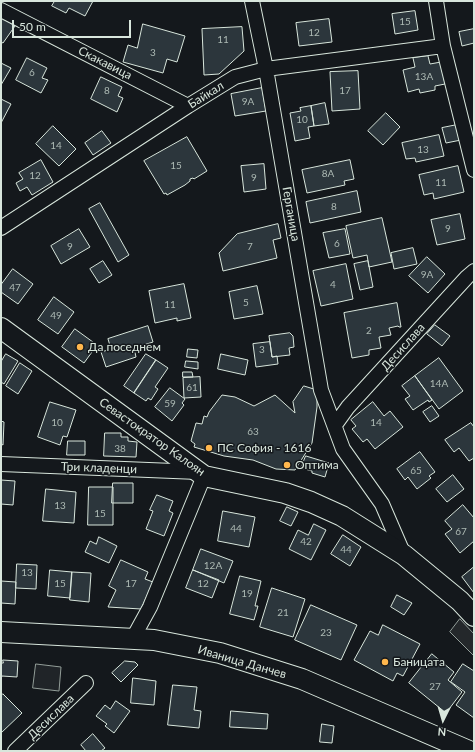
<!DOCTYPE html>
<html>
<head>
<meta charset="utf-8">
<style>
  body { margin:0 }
  #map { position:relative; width:475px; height:752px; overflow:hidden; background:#14181c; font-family:Lato,sans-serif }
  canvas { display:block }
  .frame { position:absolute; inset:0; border:2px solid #d8e6dc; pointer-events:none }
  .north { position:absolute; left:423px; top:700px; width:40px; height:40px; -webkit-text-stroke:3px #14181c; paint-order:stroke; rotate:185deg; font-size:11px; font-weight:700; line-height:16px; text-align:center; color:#d8e6dc }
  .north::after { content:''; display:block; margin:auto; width:14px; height:18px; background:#d8e6dc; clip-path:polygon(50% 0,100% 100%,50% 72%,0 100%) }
  .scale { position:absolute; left:12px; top:20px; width:119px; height:18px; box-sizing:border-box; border:2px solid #d8e6dc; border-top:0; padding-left:5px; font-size:12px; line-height:14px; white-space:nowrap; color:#d8e6dc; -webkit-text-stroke:3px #14181c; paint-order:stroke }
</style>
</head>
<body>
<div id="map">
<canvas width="475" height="752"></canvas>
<div class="frame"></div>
<div class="north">N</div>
<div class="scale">50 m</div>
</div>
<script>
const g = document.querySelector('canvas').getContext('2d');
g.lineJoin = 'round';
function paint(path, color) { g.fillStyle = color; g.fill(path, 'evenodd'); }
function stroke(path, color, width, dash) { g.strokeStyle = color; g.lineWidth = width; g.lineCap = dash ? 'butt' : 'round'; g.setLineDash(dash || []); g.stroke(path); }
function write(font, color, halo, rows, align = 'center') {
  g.font = font + ' Lato,sans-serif'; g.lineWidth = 3; g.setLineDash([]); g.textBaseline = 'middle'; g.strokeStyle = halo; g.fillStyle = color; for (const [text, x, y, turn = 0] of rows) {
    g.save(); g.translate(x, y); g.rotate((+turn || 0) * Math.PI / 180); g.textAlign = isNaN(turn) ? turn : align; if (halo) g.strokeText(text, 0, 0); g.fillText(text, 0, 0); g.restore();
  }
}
const green = new Path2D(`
  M 36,664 L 61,667 L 59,691 L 33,688 Z`);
paint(green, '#202428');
stroke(green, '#939e99', 1);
const parking = new Path2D(`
  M 460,619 L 474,634 L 474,656 L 450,632 Z`);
paint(parking, '#24282b');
stroke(parking, '#939e99', 1);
const building = new Path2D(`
  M 55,1 L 93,1 L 85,16 L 69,8 L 66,13 L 52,6 Z
  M 415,11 L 418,30 L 395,34 L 392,14 Z
  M 1,17 L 15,26 L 3,43 L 1,42 Z
  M 329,19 L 332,42 L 299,46 L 296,23 Z
  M 143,24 L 185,36 L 177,62 L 167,59 L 163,73 L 123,62 L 128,45 L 137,48 Z
  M 242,27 L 244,51 L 219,74 L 204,75 L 202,29 Z
  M 474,29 L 474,43 L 462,46 L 459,32 Z
  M 428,56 L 430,64 L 441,62 L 445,84 L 435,86 L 435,90 L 420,93 L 419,89 L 408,92 L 403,70 L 415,67 L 413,58 Z
  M 27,58 L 47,68 L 42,78 L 48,80 L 41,93 L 16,80 Z
  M 1,63 L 11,68 L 1,85 Z
  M 358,71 L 360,109 L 332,111 L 330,72 Z
  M 101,77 L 122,87 L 118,96 L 123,98 L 117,112 L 91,99 Z
  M 262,88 L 266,111 L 235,116 L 231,94 Z
  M 1,99 L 11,104 L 1,123 Z
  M 325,103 L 329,124 L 314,126 L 311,106 Z
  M 311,106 L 314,126 L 308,127 L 310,138 L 295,141 L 290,113 L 301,111 L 300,108 Z
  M 386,113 L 400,127 L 383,145 L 368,131 Z
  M 457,125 L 461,140 L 446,143 L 442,128 Z
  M 53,126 L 76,149 L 59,166 L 36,144 Z
  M 102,131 L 111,143 L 93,155 L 85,143 Z
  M 439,135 L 444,156 L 416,162 L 415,158 L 406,159 L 402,143 Z
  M 187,137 L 207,171 L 194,179 L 193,178 L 190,179 L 190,181 L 185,185 L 167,195 L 166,193 L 164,194 L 144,161 Z
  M 41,160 L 53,182 L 32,195 L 27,187 L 20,191 L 16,183 L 23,179 L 19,173 Z
  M 350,160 L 354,179 L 344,181 L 345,185 L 307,193 L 302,170 Z
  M 264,164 L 266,189 L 244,192 L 241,166 Z
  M 458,166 L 464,192 L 434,199 L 433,193 L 424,195 L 419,175 Z
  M 357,191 L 361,212 L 310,223 L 306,202 Z
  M 100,203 L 129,255 L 118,262 L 89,209 Z
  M 460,214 L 465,239 L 437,245 L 431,220 Z
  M 382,218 L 392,262 L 369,267 L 367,255 L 353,258 L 346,226 Z
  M 278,224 L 281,238 L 273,240 L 277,258 L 223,271 L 219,253 L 237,234 Z
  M 79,229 L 90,247 L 61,264 L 51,246 Z
  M 345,229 L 350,254 L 329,258 L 323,233 Z
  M 413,248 L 417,264 L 394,269 L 391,253 Z
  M 427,257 L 445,274 L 428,293 L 409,276 Z
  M 103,261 L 112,275 L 99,283 L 90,269 Z
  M 368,261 L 373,287 L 360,290 L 354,264 Z
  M 346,264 L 353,299 L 321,306 L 313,271 Z
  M 13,269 L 33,284 L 18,304 L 1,292 L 1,285 Z
  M 184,284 L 191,318 L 177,321 L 177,318 L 155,323 L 149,291 Z
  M 257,286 L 263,314 L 234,319 L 229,292 Z
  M 54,297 L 74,312 L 58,334 L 38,320 Z
  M 397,303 L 401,327 L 399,327 L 398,326 L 389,328 L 391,335 L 379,337 L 381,348 L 369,350 L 369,355 L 352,358 L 344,313 Z
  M 435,325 L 450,336 L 442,346 L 427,334 Z
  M 148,326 L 153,342 L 134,348 L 136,357 L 106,367 L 101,352 L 111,349 L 108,339 Z
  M 75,329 L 97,345 L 84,363 L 62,347 Z
  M 290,333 L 293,336 L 294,347 L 289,348 L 290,355 L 272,357 L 269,336 Z
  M 270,342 L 272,357 L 277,356 L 278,364 L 256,367 L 253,344 Z
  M 188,349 L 198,350 L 197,358 L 187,357 Z
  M 6,354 L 18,361 L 4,384 L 1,382 L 1,362 Z
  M 146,354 L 156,360 L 134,393 L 124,386 Z
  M 221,354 L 248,360 L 245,375 L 218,369 Z
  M 439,358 L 463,391 L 439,409 L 415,376 Z
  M 156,360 L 168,368 L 155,387 L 158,389 L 151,400 L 148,398 L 146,401 L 134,393 Z
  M 186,361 L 198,362 L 198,369 L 185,367 Z
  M 20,363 L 32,371 L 18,394 L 6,386 Z
  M 183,372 L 192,372 L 193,377 L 183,377 Z
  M 415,376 L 432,400 L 429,402 L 428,400 L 413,410 L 405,399 L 410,396 L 402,386 Z
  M 200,377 L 201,397 L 184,398 L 183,378 Z
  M 304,386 L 317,390 L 317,407 L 312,443 L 295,470 L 276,469 L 253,460 L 224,456 L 194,447 L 195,444 L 191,441 L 196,423 L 202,424 L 204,416 L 207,417 L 209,412 L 222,395 L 235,397 L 254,406 L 275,395 L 295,413 L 293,402 Z
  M 170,388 L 185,399 L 182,403 L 184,405 L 172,421 L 155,407 Z
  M 50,402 L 76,410 L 67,437 L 63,436 L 60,445 L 38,437 Z
  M 373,402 L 384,416 L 390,411 L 403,427 L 375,449 L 367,439 L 363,442 L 352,429 L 356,426 L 351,420 Z
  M 432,406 L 439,416 L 430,422 L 423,412 Z
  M 1,421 L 4,422 L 3,445 L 1,444 Z
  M 471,423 L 474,427 L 474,458 L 469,461 L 459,448 L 454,452 L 445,440 Z
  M 105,433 L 121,433 L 121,437 L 128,437 L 128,441 L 137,442 L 136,457 L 104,456 Z
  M 68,441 L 85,441 L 85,455 L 67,455 Z
  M 420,452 L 435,472 L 429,476 L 431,478 L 417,489 L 408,477 L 405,480 L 397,469 Z
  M 306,456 L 329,463 L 325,477 L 312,473 L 312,471 L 301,468 Z
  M 453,475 L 464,489 L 447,502 L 436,489 Z
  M 1,480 L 15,481 L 13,505 L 1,504 Z
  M 113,483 L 133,483 L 133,503 L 112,503 Z
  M 89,487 L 113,487 L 113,525 L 88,525 Z
  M 46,489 L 76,492 L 74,523 L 43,521 Z
  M 157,495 L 173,501 L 169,511 L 173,513 L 164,536 L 146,529 L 153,511 L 150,510 Z
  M 463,505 L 474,518 L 474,541 L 460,553 L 445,534 L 452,529 L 445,521 Z
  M 287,507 L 298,512 L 291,526 L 280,521 Z
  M 223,511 L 255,517 L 249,547 L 218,541 Z
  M 314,524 L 326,530 L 311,560 L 289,549 L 298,530 L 308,535 Z
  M 343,535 L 361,547 L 350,566 L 331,554 Z
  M 99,537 L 117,546 L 109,563 L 85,552 L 90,541 L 96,544 Z
  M 201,549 L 233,561 L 224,583 L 193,570 Z
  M 121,560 L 148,572 L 145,579 L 153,582 L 141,609 L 108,607 L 116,590 L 109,586 Z
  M 17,564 L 37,565 L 36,589 L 16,588 Z
  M 474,567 L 474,593 L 462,577 Z
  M 50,570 L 72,572 L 70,598 L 48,596 Z
  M 193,570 L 219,580 L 212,598 L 186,588 Z
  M 72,572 L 91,573 L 89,602 L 70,600 Z
  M 240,576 L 261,581 L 255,606 L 258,606 L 254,620 L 230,614 Z
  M 1,581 L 16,582 L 15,604 L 1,603 Z
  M 272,588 L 305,599 L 293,637 L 260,627 Z
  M 397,595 L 412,603 L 404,615 L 391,607 Z
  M 311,605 L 357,625 L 341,660 L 295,640 Z
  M 383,625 L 420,644 L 403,676 L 397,673 L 393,681 L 354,660 L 370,631 L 378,635 Z
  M 432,654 L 454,672 L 448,680 L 462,692 L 446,713 L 409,683 Z
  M 3,660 L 18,661 L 17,677 L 2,676 L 1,678 L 1,663 L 3,663 Z
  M 125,661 L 135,662 L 138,665 L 121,682 L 112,673 Z
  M 463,664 L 474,671 L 474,718 L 456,705 L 465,692 L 451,682 Z
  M 133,678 L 156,681 L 154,705 L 131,703 Z
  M 173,685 L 197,687 L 194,710 L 201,711 L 199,728 L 168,725 Z
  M 3,694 L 22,713 L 1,733 L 1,696 Z
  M 116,701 L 130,711 L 114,733 L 105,726 L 107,724 L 96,716 L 105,705 L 110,709 Z
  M 231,711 L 268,714 L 267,729 L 230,727 Z
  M 322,724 L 334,726 L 332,743 L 320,742 Z
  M 93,734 L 105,748 L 101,751 L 86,751 L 81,745 Z`);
paint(building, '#2c363c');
stroke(building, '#d8e6dc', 1);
const street = new Path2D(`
  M 252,1 L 266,69 L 321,390 L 343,449 L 382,504 L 404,555
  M 436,1 L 443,46 L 474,170
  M 1,10 L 188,106
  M 1,228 L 188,106 L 235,77 L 266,69 L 443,46
  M 335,425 L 348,407 L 467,277 L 474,271
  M 1,464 L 198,472
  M 133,638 L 150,607 L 204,476
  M 15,751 L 86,683`);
const secondary = new Path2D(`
  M 1,328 L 204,476 L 285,493 L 311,502 L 342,516 L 404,555 L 460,601 L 474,616
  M 1,632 L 154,640 L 220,653 L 302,679 L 469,751`);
stroke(street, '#d8e6dc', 16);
stroke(secondary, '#d8e6dc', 22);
stroke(street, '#14181c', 14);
stroke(secondary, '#14181c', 20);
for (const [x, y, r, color] of [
  [80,347,4,"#ffb74d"],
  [209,448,4,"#ffb74d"],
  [287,465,4,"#ffb74d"],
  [385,662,4,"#ffb74d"]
]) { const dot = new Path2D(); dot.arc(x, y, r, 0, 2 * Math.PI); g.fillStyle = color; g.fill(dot); stroke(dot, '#14181c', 1.5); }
write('10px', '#adbab4', null, [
  ["15",405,22],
  ["12",314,33],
  ["11",223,40],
  ["3",153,53],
  ["6",32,73],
  ["13А",424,77],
  ["8",107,91],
  ["17",345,91],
  ["9А",248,102],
  ["10",302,120],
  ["14",56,146],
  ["13",423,150],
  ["15",176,166],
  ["8A",328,174],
  ["12",35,176],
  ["9",254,178],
  ["11",441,183],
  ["8",334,207],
  ["9",448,229],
  ["6",337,244],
  ["9",70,247],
  ["7",250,247],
  ["9А",427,275],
  ["4",333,285],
  ["47",15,288],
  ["5",246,303],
  ["11",170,305],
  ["49",56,316],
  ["2",369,331],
  ["3",262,350],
  ["14А",439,384],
  ["61",192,388],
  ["59",170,404],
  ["10",57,423],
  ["14",376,423],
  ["63",253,432],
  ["38",120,449],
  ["65",416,471],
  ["13",60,506],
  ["15",100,514],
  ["44",236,529],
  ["67",461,532],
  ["42",306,542],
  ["44",346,550],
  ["12А",213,566],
  ["13",27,573],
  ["15",60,584],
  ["17",131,584],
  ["12",203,584],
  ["19",247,594],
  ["21",283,613],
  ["23",326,633],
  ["27",435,687]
]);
write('12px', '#d8e6dc', '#14181c', [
  ["Скакавица",105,63,27],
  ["Байкал",206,95,-32],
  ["Герганица",291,214,80],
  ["Десислава",403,347,-48],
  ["Севастократор Калоян",152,437,35],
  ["Три кладенци",99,468,2],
  ["Иваница Данчев",242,662,16],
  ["Десислава",51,717,-44]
]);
write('12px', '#d8e6dc', '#14181c', [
  ["Да поседнем",88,347],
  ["ПС София - 1616",217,448],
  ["Оптима",295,465],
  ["Баницата",393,662]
], 'left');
</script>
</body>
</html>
